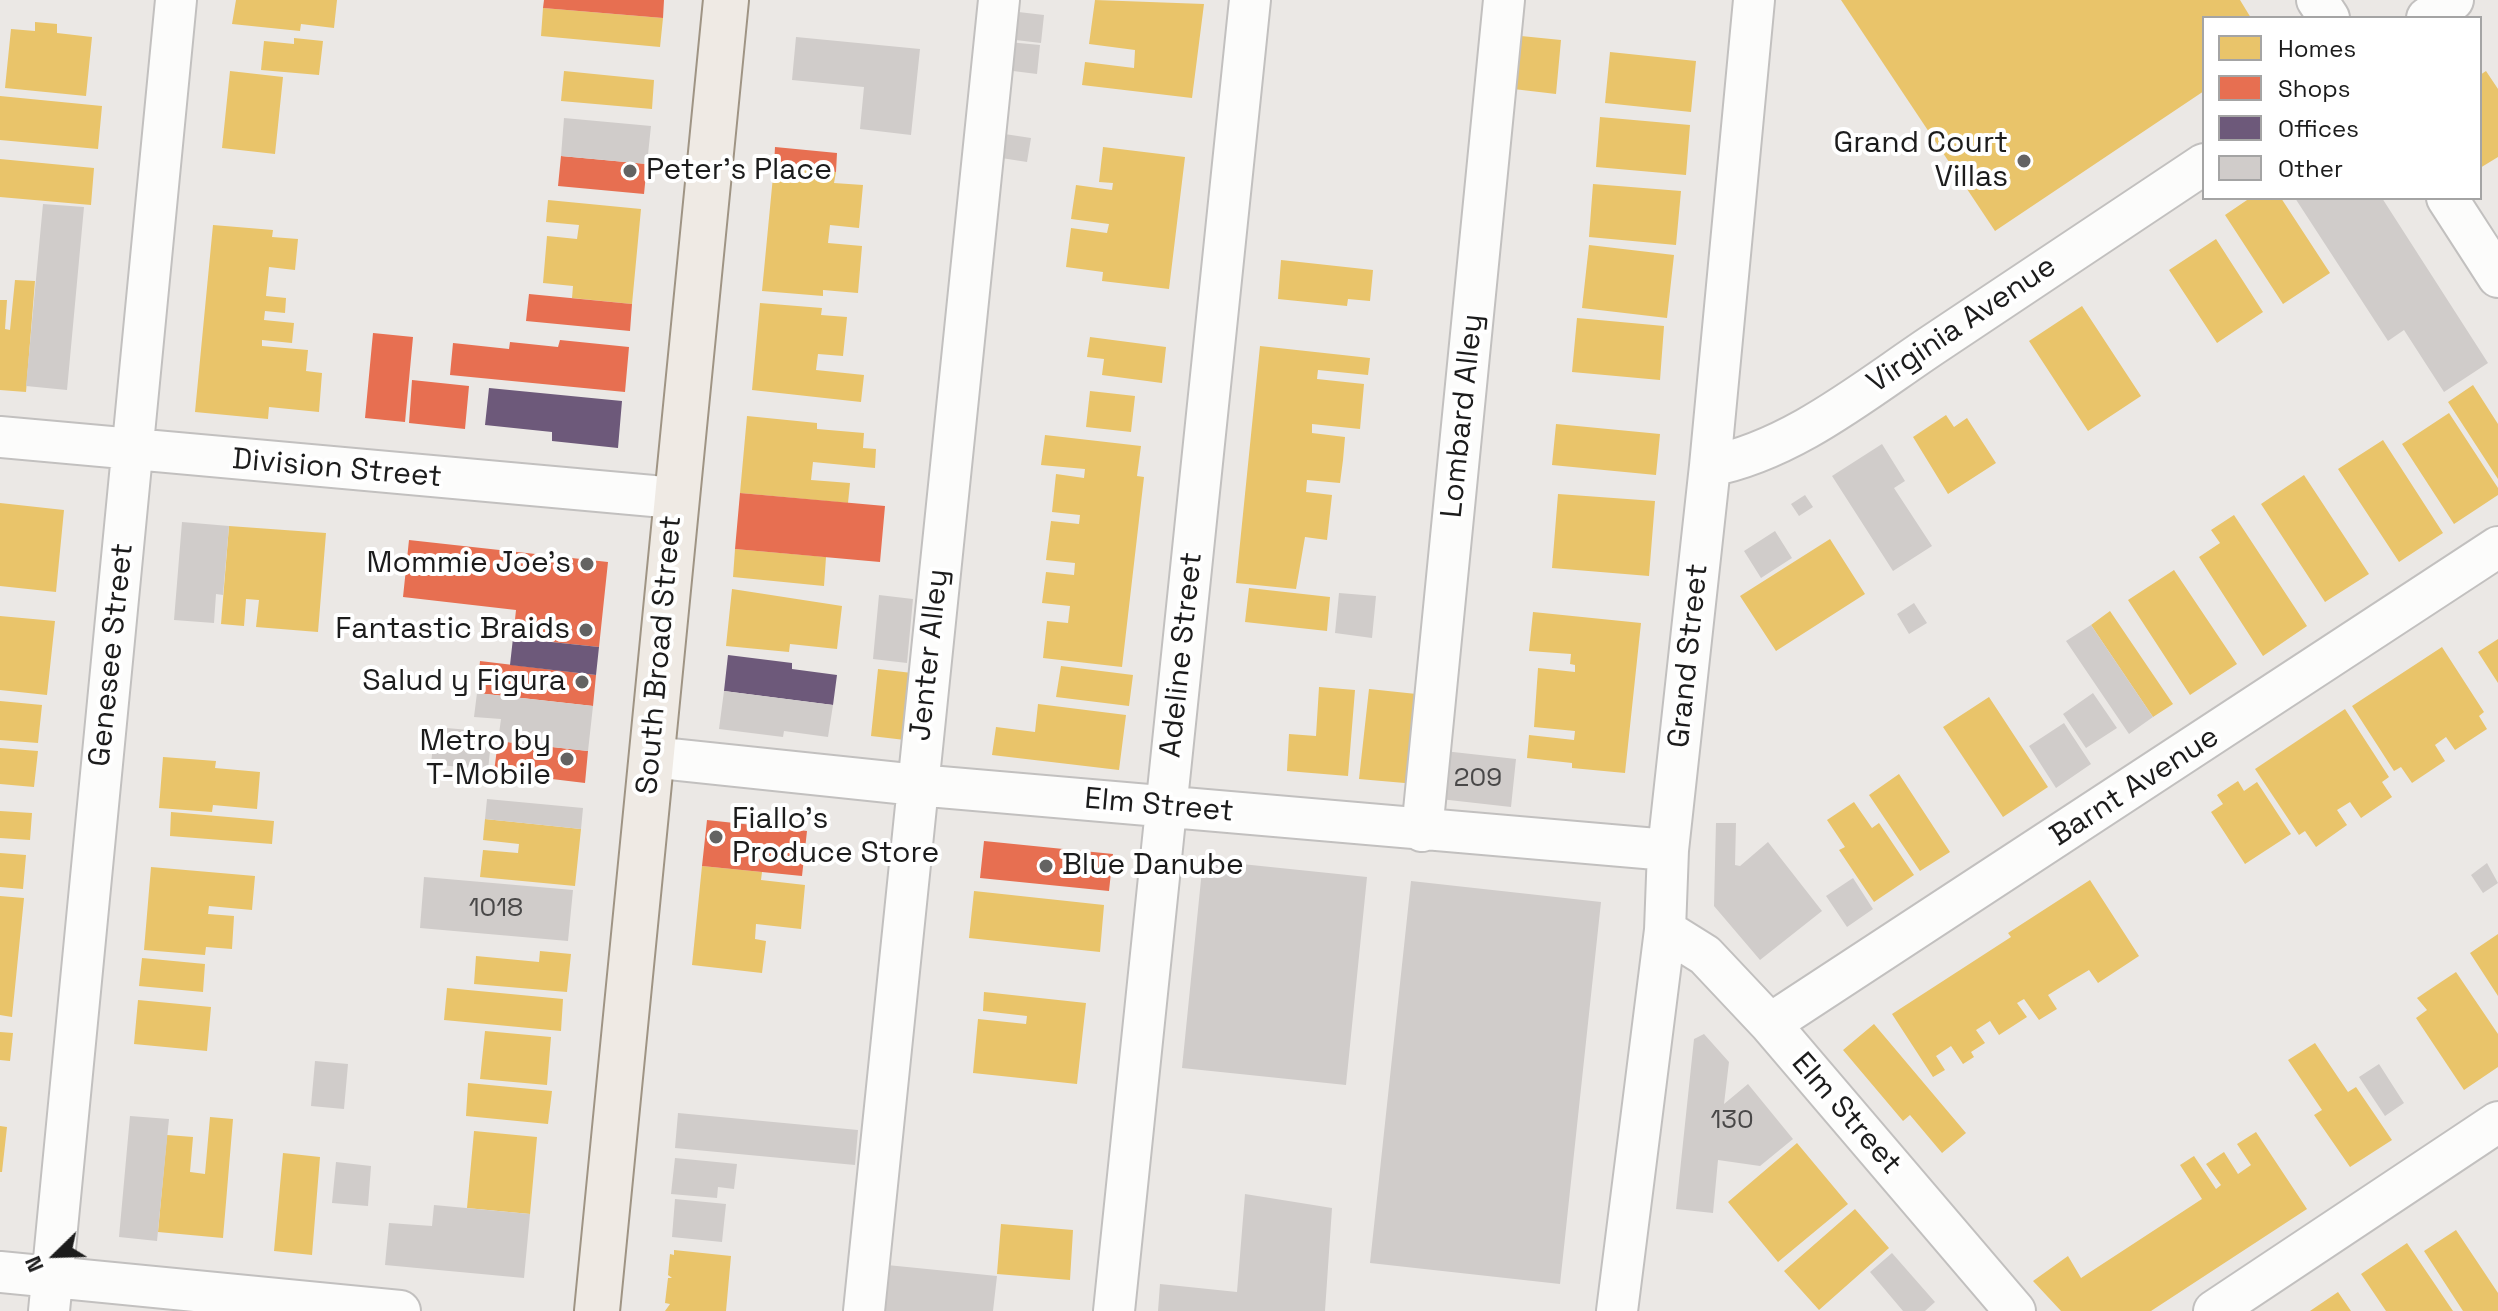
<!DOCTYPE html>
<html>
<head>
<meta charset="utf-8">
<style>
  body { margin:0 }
  #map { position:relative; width:2498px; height:1311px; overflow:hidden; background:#ebe8e5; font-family:"Space Grotesk",sans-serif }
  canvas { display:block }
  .legend { position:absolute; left:2202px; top:16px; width:280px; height:184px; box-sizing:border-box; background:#fff; border:2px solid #a4a4a4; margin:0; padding:10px 14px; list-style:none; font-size:24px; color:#1c1c1c }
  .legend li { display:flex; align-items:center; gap:16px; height:40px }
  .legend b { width:40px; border:2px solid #a4a4a4 }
  .north { position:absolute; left:16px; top:1215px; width:80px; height:80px; -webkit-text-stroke:6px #fff; paint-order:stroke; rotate:247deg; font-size:22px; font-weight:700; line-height:32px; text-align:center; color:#1c1c1c }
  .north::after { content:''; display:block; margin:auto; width:28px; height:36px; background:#1c1c1c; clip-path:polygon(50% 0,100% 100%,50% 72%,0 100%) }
</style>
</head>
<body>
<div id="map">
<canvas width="2498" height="1311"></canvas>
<ul class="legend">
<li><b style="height:22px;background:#e9c46a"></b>Homes</li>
<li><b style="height:22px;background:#e76f51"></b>Shops</li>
<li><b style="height:22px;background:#6d597a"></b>Offices</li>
<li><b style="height:22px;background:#d0ccca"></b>Other</li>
</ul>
<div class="north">N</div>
</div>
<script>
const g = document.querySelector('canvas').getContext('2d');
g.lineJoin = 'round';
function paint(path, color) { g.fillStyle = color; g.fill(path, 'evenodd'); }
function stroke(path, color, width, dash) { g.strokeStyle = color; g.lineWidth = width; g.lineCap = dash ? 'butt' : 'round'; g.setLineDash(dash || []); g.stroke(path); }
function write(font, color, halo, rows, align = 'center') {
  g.font = font + ' "Space Grotesk",sans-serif'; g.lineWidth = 8; g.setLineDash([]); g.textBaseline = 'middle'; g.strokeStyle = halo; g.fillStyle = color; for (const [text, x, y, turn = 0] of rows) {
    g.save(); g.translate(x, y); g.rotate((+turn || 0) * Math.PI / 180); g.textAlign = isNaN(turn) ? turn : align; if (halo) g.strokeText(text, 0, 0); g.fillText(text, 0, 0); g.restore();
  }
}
paint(new Path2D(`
  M 236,0 L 337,0 L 334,28 L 301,24 L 300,31 L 232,24 Z
  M 1095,0 L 1204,4 L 1192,98 L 1082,85 L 1085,62 L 1134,68 L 1135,50 L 1089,44 Z
  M 1841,0 L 2240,0 L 2251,18 L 2204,18 L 2204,91 L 1995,231 Z
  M 543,8 L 663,18 L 660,47 L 541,36 Z
  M 35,22 L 57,24 L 57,33 L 92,37 L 86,96 L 5,88 L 11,29 L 35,31 Z
  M 1511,35 L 1561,40 L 1556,94 L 1505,88 Z
  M 294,38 L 323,41 L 319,75 L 261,70 L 264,41 L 294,44 Z
  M 1610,52 L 1696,61 L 1691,112 L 1605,103 Z
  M 230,71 L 283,77 L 275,154 L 222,148 Z
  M 564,71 L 654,80 L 652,109 L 561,101 Z
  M 2486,71 L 2498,89 L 2498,157 L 2480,168 L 2480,75 Z
  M 0,96 L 102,106 L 98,149 L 0,140 Z
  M 1600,117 L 1690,125 L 1686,175 L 1596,167 Z
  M 1103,147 L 1185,157 L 1169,289 L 1102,281 L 1103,272 L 1066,267 L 1071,228 L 1107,233 L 1109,224 L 1071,219 L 1076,185 L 1112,190 L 1113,183 L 1099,182 Z
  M 0,159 L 94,168 L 91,205 L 0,197 Z
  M 774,166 L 836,172 L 834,183 L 863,185 L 859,228 L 830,225 L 828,243 L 862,246 L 858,293 L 823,290 L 823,296 L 762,291 Z
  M 1593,184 L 1681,191 L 1676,245 L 1589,237 Z
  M 2250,198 L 2281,198 L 2330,273 L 2283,304 L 2225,215 Z
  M 548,200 L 641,209 L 632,304 L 572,298 L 573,286 L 543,283 L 547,236 L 577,239 L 579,225 L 546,222 Z
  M 213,225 L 273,230 L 272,237 L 298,239 L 295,270 L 269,267 L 266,296 L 286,298 L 285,313 L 265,311 L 264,320 L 294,323 L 292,343 L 262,340 L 262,346 L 308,350 L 306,371 L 322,373 L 319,412 L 269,407 L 268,419 L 195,412 Z
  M 2216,239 L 2263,312 L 2217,343 L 2169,270 Z
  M 1589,245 L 1674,255 L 1667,318 L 1582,308 Z
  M 1281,260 L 1373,270 L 1370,301 L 1348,299 L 1347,306 L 1278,299 Z
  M 15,280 L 35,281 L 26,392 L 0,390 L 0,300 L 7,300 L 5,329 L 10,330 Z
  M 760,303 L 822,308 L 821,315 L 847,317 L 843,356 L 818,354 L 816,370 L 864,375 L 861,402 L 752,390 Z
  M 2082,306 L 2141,396 L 2088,431 L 2029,341 Z
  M 1577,318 L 1664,326 L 1660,380 L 1572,372 Z
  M 1090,337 L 1166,347 L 1162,383 L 1102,375 L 1104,359 L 1087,357 Z
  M 1260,346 L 1370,358 L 1368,375 L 1318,370 L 1317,379 L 1364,384 L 1360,429 L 1312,424 L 1312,433 L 1345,437 L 1343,460 L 1340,483 L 1307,480 L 1306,492 L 1332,495 L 1327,540 L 1305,537 L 1296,589 L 1236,583 Z
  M 2473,385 L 2498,424 L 2498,479 L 2448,402 Z
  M 1090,391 L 1135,396 L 1131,432 L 1086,427 Z
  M 2449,413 L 2498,488 L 2498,495 L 2454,524 L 2402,444 Z
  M 1946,415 L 1954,427 L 1967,418 L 1996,463 L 1948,494 L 1913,437 Z
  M 747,416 L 817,423 L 817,429 L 864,433 L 863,448 L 876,449 L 875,468 L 813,462 L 811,480 L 850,483 L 848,503 L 740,493 Z
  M 1556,424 L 1660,434 L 1656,475 L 1552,465 Z
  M 1045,435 L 1141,446 L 1137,476 L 1144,477 L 1122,667 L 1043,658 L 1047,621 L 1068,623 L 1070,606 L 1042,603 L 1046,572 L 1074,575 L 1075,563 L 1046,560 L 1051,521 L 1079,524 L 1080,515 L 1052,512 L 1056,474 L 1084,478 L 1085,469 L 1041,465 Z
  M 2383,440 L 2443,533 L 2399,562 L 2338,469 Z
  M 2304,475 L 2369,574 L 2325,602 L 2261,504 Z
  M 1558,494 L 1655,501 L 1649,576 L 1552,568 Z
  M 0,503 L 64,510 L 56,592 L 0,586 Z
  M 2234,515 L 2307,626 L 2263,656 L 2199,557 L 2220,543 L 2211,530 Z
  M 229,526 L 326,533 L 318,632 L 256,627 L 259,600 L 246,599 L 244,626 L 221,624 Z
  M 1830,539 L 1865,594 L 1776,651 L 1740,596 Z
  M 735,549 L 826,557 L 824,586 L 733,577 Z
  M 2174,570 L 2237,664 L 2190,695 L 2128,600 Z
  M 1249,588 L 1330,597 L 1327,631 L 1245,622 Z
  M 732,589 L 842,606 L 837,649 L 790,644 L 789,652 L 726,646 Z
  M 2110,611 L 2173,704 L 2153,717 L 2091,625 Z
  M 1533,612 L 1641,623 L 1625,773 L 1572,768 L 1572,763 L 1527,758 L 1529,735 L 1574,740 L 1575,731 L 1534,727 L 1538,668 L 1575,672 L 1575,665 L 1570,664 L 1571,654 L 1529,651 Z
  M 0,616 L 55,621 L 47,695 L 0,690 Z
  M 2498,639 L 2498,683 L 2478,652 Z
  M 2442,647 L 2484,712 L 2479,716 L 2487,729 L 2455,750 L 2446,737 L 2435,745 L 2445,761 L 2412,783 L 2401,767 L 2394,771 L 2352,706 Z
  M 1061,666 L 1133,675 L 1129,706 L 1056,697 Z
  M 878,669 L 912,673 L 905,740 L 871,736 Z
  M 1319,687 L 1355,690 L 1348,776 L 1287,771 L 1289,734 L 1316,736 Z
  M 1369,689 L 1426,695 L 1416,784 L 1359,779 Z
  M 1989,697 L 2048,787 L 2003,817 L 1943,727 Z
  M 0,701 L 42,705 L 38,743 L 0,740 Z
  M 1038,704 L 1126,715 L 1119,770 L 992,755 L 996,727 L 1035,732 Z
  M 2345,709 L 2389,777 L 2382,782 L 2392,797 L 2361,818 L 2350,802 L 2337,810 L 2347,825 L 2316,847 L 2305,831 L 2299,835 L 2255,769 Z
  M 0,748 L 38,751 L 34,787 L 0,784 Z
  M 163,757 L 216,761 L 215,768 L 260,772 L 257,809 L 213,805 L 212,812 L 159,808 Z
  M 1899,774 L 1950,852 L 1920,871 L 1869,795 Z
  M 2238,781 L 2244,791 L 2257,782 L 2291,834 L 2245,864 L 2211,812 L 2223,804 L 2217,795 Z
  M 1854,802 L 1872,828 L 1879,823 L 1914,875 L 1874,902 L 1839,850 L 1845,847 L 1827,820 Z
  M 0,811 L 32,813 L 30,840 L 0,838 Z
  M 171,812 L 274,821 L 272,844 L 170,836 Z
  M 485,819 L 581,829 L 575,886 L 480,877 L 483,850 L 518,853 L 519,844 L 483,840 Z
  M 0,853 L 26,855 L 23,889 L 0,887 Z
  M 702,866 L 762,872 L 761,880 L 805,885 L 801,929 L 756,924 L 755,939 L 766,941 L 762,973 L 692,965 Z
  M 151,867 L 255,876 L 252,910 L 209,906 L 208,914 L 234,916 L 232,949 L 206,947 L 205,955 L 144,950 Z
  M 2090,880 L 2139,956 L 2098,983 L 2089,970 L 2069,982 L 2048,995 L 2057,1009 L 2039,1020 L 2024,999 L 2017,1003 L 2027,1017 L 1999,1035 L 1990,1021 L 1976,1030 L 1985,1043 L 1971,1052 L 1974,1057 L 1963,1064 L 1951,1046 L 1936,1056 L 1945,1070 L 1933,1077 L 1892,1014 L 2011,937 L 2008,933 Z
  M 974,891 L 1104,905 L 1100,952 L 969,938 Z
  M 0,896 L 24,898 L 12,1017 L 0,1015 Z
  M 2498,934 L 2498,996 L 2470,953 Z
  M 540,951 L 571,954 L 567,992 L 474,984 L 476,956 L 539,962 Z
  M 142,958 L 205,964 L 203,992 L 139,986 Z
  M 2456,972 L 2498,1034 L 2498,1067 L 2464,1090 L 2416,1018 L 2427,1010 L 2417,998 Z
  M 447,988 L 563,999 L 561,1031 L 444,1020 Z
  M 984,992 L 1086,1003 L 1077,1084 L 973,1073 L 978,1019 L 1026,1024 L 1027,1016 L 983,1011 Z
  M 138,1000 L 211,1007 L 207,1051 L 134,1044 Z
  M 1874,1024 L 1966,1133 L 1942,1153 L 1910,1115 L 1903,1121 L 1843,1050 Z
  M 485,1031 L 551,1037 L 547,1085 L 480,1079 Z
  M 0,1032 L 13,1033 L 10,1061 L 0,1060 Z
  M 2315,1043 L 2348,1092 L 2356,1087 L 2392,1140 L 2350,1167 L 2314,1115 L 2322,1110 L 2288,1060 Z
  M 468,1083 L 552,1091 L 548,1124 L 466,1116 Z
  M 210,1117 L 233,1119 L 223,1238 L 158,1232 L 167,1135 L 193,1137 L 190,1172 L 205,1174 Z
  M 0,1126 L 7,1127 L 2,1172 L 0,1172 Z
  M 474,1131 L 537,1137 L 530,1214 L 467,1208 Z
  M 2256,1132 L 2307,1209 L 2151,1311 L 2061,1311 L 2033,1281 L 2068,1256 L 2081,1278 L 2202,1199 L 2180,1165 L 2194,1156 L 2216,1189 L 2221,1185 L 2206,1164 L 2224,1152 L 2238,1174 L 2251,1165 L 2237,1144 Z
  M 1797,1143 L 1848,1204 L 1778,1262 L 1728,1202 Z
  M 283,1153 L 320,1157 L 312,1255 L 274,1251 Z
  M 1855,1209 L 1889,1248 L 1819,1310 L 1784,1271 Z
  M 1001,1224 L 1073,1230 L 1070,1280 L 997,1274 Z
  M 2456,1230 L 2498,1293 L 2498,1311 L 2463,1311 L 2424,1251 Z
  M 2407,1243 L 2453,1311 L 2386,1311 L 2361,1274 Z
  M 674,1250 L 731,1256 L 726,1311 L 665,1311 L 670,1304 L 665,1303 L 668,1278 L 672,1278 L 668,1275 L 670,1254 L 674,1255 Z
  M 2338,1292 L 2351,1311 L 2310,1311 Z`), '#e9c46a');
paint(new Path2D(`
  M 544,0 L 664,0 L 663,18 L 543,8 Z
  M 775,147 L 837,153 L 836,172 L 774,166 Z
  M 561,156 L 647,164 L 644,194 L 558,186 Z
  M 529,294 L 632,304 L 630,331 L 526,321 Z
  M 373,333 L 413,337 L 405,422 L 365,418 Z
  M 560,340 L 629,347 L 625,392 L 450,375 L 453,343 L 509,349 L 510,342 L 558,347 Z
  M 412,380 L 469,386 L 465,429 L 409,423 Z
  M 740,493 L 885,506 L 880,562 L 735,549 Z
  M 409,540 L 608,562 L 599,647 L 513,638 L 516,610 L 403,597 Z
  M 480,661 L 596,675 L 593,706 L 477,693 Z
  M 498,741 L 588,751 L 585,783 L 494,772 Z
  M 707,820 L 807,831 L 802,876 L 702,866 Z
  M 984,841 L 1113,854 L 1109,891 L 980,878 Z`), '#e76f51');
paint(new Path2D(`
  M 489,388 L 622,401 L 618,448 L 552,441 L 552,432 L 485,425 Z
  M 513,638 L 599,647 L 596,675 L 510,665 Z
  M 728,655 L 792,663 L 792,669 L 837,675 L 833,705 L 724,691 Z`), '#6d597a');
paint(new Path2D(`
  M 1010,11 L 1044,15 L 1041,43 L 1007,39 Z
  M 796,37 L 920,49 L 911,135 L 860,129 L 864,87 L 792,80 Z
  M 1008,42 L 1040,45 L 1037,74 L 1005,70 Z
  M 564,118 L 651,126 L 647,164 L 561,156 Z
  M 998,133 L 1031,138 L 1027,162 L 995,157 Z
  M 2295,198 L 2382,198 L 2488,363 L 2444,392 L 2404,330 L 2388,341 Z
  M 43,204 L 84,207 L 67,390 L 26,386 Z
  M 1882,444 L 1905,481 L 1894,488 L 1932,546 L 1893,571 L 1832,476 Z
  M 1805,495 L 1813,507 L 1799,516 L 1791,504 Z
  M 182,522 L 229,526 L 223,595 L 216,594 L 214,623 L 174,620 Z
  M 1775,531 L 1792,558 L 1761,578 L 1744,551 Z
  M 1339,593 L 1376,596 L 1372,638 L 1335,633 Z
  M 879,595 L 913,599 L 907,663 L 873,659 Z
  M 1914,603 L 1927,623 L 1909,634 L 1897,614 Z
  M 2091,625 L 2153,717 L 2129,734 L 2066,641 Z
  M 724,691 L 833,705 L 828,737 L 784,731 L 783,737 L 719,729 Z
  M 477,693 L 593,706 L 588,751 L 498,741 L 501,719 L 474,717 Z
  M 2093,693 L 2117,728 L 2086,748 L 2063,714 Z
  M 2064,723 L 2091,764 L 2056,788 L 2029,746 Z
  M 435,727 L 492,732 L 488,770 L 431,764 Z
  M 1444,751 L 1516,759 L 1511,807 L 1440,799 Z
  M 487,799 L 583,808 L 581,829 L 485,819 Z
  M 1716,823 L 1736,823 L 1735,865 L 1740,866 L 1768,842 L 1822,911 L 1760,960 L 1714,906 Z
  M 1203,860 L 1367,877 L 1346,1085 L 1182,1068 Z
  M 2487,863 L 2498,883 L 2483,893 L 2471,875 Z
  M 424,877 L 573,890 L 568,941 L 420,928 Z
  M 1853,878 L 1873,909 L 1847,927 L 1826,896 Z
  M 1411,881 L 1601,902 L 1560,1284 L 1370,1263 Z
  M 1704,1034 L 1729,1062 L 1724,1104 L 1748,1084 L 1793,1139 L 1760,1166 L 1718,1160 L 1713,1213 L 1676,1209 L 1694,1039 Z
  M 315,1061 L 348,1064 L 344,1109 L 311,1106 Z
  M 2379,1064 L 2404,1103 L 2385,1116 L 2359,1077 Z
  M 678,1113 L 858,1130 L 855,1165 L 675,1148 Z
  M 130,1116 L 169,1119 L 157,1241 L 119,1237 Z
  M 675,1158 L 737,1164 L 734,1189 L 718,1187 L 717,1198 L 671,1194 Z
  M 336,1162 L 371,1166 L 368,1206 L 332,1203 Z
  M 1245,1194 L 1332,1208 L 1325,1311 L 1158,1311 L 1160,1284 L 1237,1292 Z
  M 675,1199 L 726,1204 L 722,1242 L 672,1237 Z
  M 434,1205 L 530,1214 L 524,1278 L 385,1265 L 389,1223 L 432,1226 Z
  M 1892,1253 L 1935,1302 L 1925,1311 L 1903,1311 L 1870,1272 Z
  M 877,1264 L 997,1276 L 993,1311 L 873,1311 Z`), '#d0ccca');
const minor = new Path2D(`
  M 2317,0 L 2329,18
  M 2427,18 L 2453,0
  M 2447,198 L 2498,277
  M 0,437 L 675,498
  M 1710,466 C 1793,450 1865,390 1934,344 C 2024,284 2114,224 2204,164
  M 651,757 L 917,785 L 1668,850
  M 1422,831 L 1504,0
  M 1665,930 L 1705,955 L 1770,1024 L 2015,1311
  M 1770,1024 L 2498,547
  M 0,1272 L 400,1311
  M 49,1311 L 176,0
  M 864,1311 L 999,0
  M 1114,1311 L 1250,0
  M 1617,1311 L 1665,930 L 1668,850 L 1710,466 L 1754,0
  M 2214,1311 L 2498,1122`);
const major = new Path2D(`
  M 597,1311 L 726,0`);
stroke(minor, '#c2c0bf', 44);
stroke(major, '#9f9484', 48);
stroke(minor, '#fcfcfb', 40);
stroke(major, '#efeae4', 44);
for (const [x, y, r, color] of [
  [2024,161,8,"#646362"],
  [630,171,8,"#646362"],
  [587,564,8,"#646362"],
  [586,630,8,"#646362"],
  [582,682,8,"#646362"],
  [567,759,8,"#646362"],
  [716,837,8,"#646362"],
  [1046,866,8,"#646362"]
]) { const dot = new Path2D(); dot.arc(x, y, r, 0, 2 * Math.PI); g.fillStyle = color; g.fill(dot); stroke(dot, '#fff', 3); }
write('26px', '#494848', null, [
  ["209",1478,779],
  ["1018",496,909],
  ["130",1732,1121]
]);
write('30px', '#1c1c1c', '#fff', [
  ["Grand Court",2008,144],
  ["Villas",2008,178],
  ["Peter's Place",646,171,"left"],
  ["Mommie Joe's",571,564],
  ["Fantastic Braids",570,630],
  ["Salud y Figura",566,682],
  ["Metro by",551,742],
  ["T-Mobile",551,776],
  ["Fiallo's",732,820,"left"],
  ["Produce Store",732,854,"left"],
  ["Blue Danube",1062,866,"left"]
], 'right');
write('30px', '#1c1c1c', '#fff', [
  ["Virginia Avenue",1962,325,-34],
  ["Lombard Alley",1463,416,-84],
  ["Division Street",337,469,5],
  ["Genesee Street",112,655,-84],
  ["South Broad Street",660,655,-85],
  ["Jenter Alley",930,655,-84],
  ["Adeline Street",1182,655,-84],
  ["Grand Street",1689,656,-84],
  ["Barnt Avenue",2135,787,-33],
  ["Elm Street",1159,806,5],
  ["Elm Street",1846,1114,49]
]);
</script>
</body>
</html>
